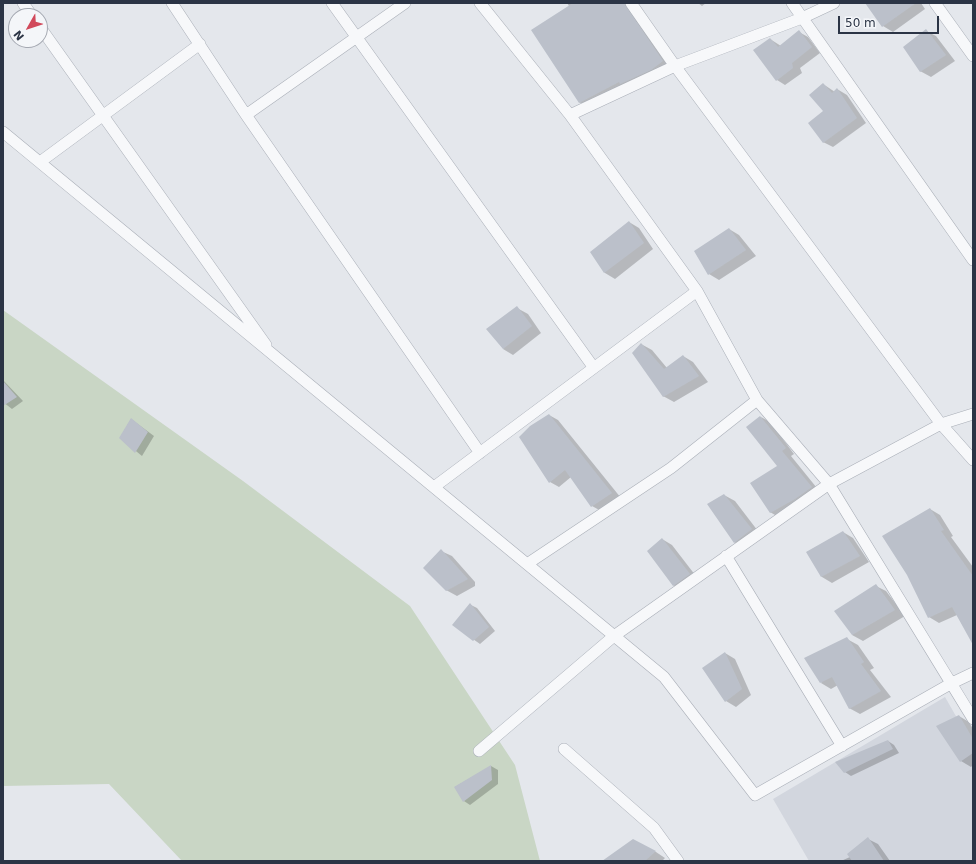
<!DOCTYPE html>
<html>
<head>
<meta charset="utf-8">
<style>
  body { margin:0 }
  #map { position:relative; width:976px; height:864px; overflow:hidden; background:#e4e7ec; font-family:"DejaVu Sans",sans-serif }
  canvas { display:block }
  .frame { position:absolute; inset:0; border:4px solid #2b3445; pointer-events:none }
  .north { position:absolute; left:8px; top:8px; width:40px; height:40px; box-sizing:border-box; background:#f4f6f9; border:1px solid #a4a8b1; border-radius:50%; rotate:231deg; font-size:11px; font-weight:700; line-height:16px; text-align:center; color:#2b3445 }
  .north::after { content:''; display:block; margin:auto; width:14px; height:18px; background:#d1495b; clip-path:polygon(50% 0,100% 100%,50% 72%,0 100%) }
  .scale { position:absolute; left:838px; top:16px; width:101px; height:18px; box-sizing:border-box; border:2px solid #2b3445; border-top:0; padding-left:5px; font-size:12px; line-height:14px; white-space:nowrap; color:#2b3445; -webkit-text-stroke:3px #f4f6f9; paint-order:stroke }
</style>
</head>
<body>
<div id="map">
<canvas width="976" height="864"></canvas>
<div class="frame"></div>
<div class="north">N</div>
<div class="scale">50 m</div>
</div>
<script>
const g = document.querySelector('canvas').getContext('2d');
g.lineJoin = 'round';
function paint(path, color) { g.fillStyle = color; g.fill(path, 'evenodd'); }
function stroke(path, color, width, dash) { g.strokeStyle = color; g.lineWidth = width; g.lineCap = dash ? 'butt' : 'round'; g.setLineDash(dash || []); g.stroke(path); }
paint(new Path2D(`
  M 945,697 L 973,746 L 973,861 L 809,861 L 773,799 Z`), '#d2d6de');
paint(new Path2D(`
  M 3,310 L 243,481 L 410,606 L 515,765 L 540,861 L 182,861 L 109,784 L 3,786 Z`), '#c9d6c5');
paint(new Path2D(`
  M 567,3 L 633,3 L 676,69 L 593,110 L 579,102 L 569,6 Z
  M 698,3 L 706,3 L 702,6 Z
  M 866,3 L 921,3 L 925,9 L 893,32 L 883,26 Z
  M 926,31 L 936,36 L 955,61 L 931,77 L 920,71 Z
  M 799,32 L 808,37 L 820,53 L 800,68 L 802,73 L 785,85 L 777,80 L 770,39 L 781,46 Z
  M 823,84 L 835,92 L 837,89 L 847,95 L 866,123 L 833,147 L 823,142 Z
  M 629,222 L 639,228 L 653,249 L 615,279 L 605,273 L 591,252 Z
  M 729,229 L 739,235 L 756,256 L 719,280 L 709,274 L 695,252 Z
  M 517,308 L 528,314 L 541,333 L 513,355 L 503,349 Z
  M 641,344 L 652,350 L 667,368 L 683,356 L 693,362 L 708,382 L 674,402 L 663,396 Z
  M 3,380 L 23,401 L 12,409 L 3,402 Z
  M 549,415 L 558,420 L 621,498 L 601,511 L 592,506 L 571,477 L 559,487 L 550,482 Z
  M 761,417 L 770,422 L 794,454 L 791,456 L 821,493 L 780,518 L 770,512 L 778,466 Z
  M 131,419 L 154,436 L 142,456 L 120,438 Z
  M 724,495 L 735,501 L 761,535 L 745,548 L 734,542 Z
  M 930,509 L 940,515 L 953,536 L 951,537 L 973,567 L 973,643 L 957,615 L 939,623 L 929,617 Z
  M 843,532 L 853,538 L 869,562 L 832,583 L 822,577 L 807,552 Z
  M 662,539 L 672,545 L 699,580 L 684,591 L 673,585 Z
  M 441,551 L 452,556 L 475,582 L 475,586 L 457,596 L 446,590 Z
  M 876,586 L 886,591 L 905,616 L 863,641 L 852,635 Z
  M 471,605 L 477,608 L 495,631 L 480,644 L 453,625 Z
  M 847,639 L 858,645 L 874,668 L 870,670 L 891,697 L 860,714 L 849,708 L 838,685 L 831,689 L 821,683 Z
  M 725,653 L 735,659 L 751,695 L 736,707 L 726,701 Z
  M 959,716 L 969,722 L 973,729 L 973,765 L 971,767 L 961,761 Z
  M 888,741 L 894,745 L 899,753 L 851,776 L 845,772 Z
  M 491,766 L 498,770 L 498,784 L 470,805 L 464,801 L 455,787 Z
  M 868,839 L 878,844 L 890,861 L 841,861 L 850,857 Z
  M 633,840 L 656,852 L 665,858 L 662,861 L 611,861 Z`), '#0003');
paint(new Path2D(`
  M 573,3 L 624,3 L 663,61 L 651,70 L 620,84 L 619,82 L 579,103 L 531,30 Z
  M 865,3 L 916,3 L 882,27 Z
  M 926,29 L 946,55 L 920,72 L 903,47 Z
  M 799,30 L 812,47 L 792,63 L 793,68 L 776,81 L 753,50 L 770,38 L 778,47 Z
  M 823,83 L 832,93 L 837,88 L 857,118 L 823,143 L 808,123 L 823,111 L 809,95 Z
  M 629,221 L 644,243 L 604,273 L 590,252 Z
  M 729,228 L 746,250 L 708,275 L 694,251 Z
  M 517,306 L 532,326 L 503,349 L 486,329 Z
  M 641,343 L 664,369 L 683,355 L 699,376 L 663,397 L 632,353 Z
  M 3,381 L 17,397 L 3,406 Z
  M 549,414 L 612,493 L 591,507 L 565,470 L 549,483 L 519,437 L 530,426 Z
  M 760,416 L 786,448 L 782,451 L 812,487 L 795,499 L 770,513 L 750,483 L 777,466 L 746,427 Z
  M 131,418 L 148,432 L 135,453 L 119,438 Z
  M 724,494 L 752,529 L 734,543 L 707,504 Z
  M 930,508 L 944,530 L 941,531 L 973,576 L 973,645 L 952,607 L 928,618 L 907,575 L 882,536 Z
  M 843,531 L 860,556 L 821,577 L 806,552 Z
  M 662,538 L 690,574 L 673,586 L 647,551 Z
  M 441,549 L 468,579 L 446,591 L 423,568 Z
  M 876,584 L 895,610 L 852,635 L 834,611 Z
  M 470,603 L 489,627 L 473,641 L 452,625 Z
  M 847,637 L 864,662 L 861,664 L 881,691 L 849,709 L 832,677 L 820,683 L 804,658 Z
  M 725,652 L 742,689 L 725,702 L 702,668 Z
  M 959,715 L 973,739 L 973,753 L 960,762 L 936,726 Z
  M 888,740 L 893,749 L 844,773 L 835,762 Z
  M 491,765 L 492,780 L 463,802 L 454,787 Z
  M 868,837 L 884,861 L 852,861 L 847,854 Z
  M 633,839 L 656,851 L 645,861 L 602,861 Z`), '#bbc0ca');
const minor = new Path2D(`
  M 23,3 L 32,16
  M 172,3 L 246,115 L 480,453
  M 332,3 L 594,368
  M 480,3 L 570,115 L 697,291 L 757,400 L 829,484 L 973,719
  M 631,3 L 675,66 L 941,424 L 973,460
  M 792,3 L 973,260
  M 935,3 L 973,56
  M 40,27 L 266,345
  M 246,115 L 405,3
  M 570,115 L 675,66 L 802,18 L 834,3
  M 3,132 L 664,677 L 755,795 L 952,683 L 973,673
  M 40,162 L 200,44
  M 434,487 L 697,291
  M 726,556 L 842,746
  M 527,564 L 671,468 L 757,400
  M 564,749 L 654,828 L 678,861
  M 479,751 L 614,636 L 829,484 L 941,424 L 973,414`);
stroke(minor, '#a9aeb7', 12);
stroke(minor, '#f7f8fa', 11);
</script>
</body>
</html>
